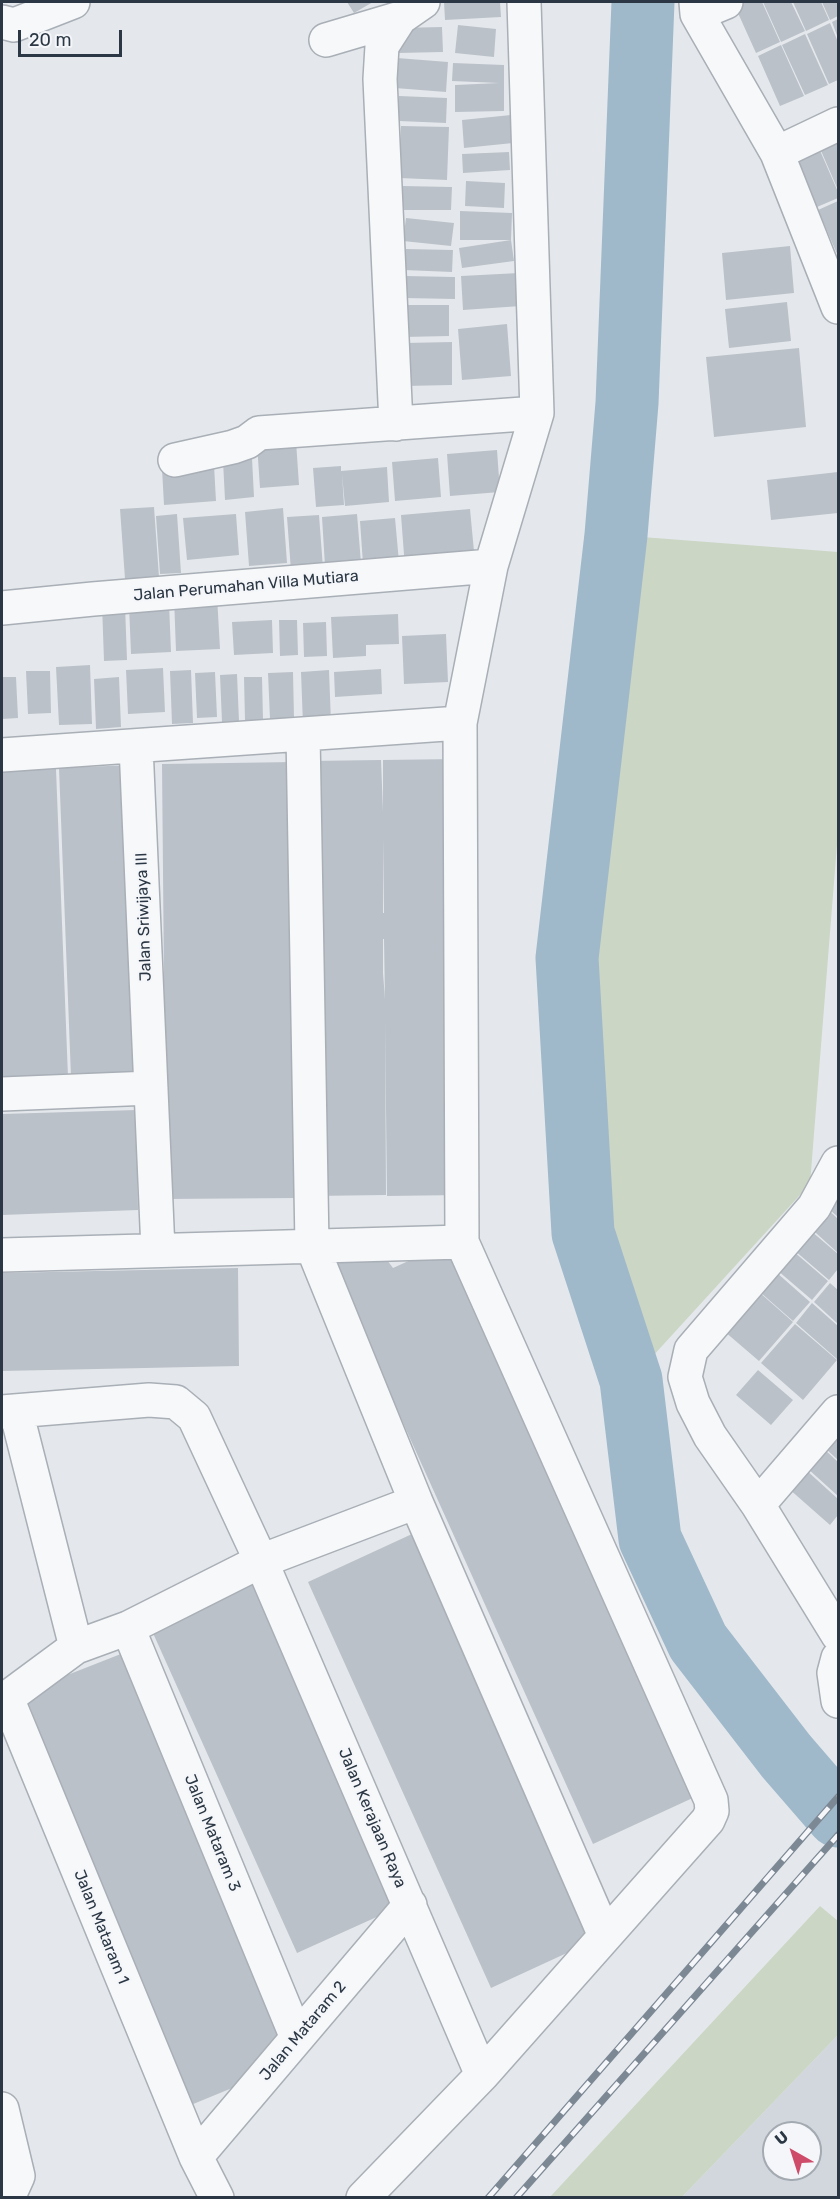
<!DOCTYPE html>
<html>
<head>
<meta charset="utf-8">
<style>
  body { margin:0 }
  #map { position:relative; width:840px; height:2199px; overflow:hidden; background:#e4e8ec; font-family:Rubik,sans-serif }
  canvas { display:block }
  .frame { position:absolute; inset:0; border:3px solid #2b3744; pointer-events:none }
  .north { position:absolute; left:762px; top:2121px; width:60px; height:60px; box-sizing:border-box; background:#f4f6f9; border:2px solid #a4aab1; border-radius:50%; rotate:321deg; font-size:16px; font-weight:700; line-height:24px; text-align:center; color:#2b3744 }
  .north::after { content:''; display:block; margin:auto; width:21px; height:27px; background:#cf4b6a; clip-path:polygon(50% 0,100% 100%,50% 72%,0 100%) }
  .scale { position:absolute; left:18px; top:30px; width:104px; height:27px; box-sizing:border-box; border:3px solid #2b3744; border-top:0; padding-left:8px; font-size:18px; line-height:21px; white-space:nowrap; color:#2b3744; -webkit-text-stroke:4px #f4f6f9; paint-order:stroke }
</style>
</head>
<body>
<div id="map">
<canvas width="840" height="2199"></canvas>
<div class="frame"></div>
<div class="north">U</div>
<div class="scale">20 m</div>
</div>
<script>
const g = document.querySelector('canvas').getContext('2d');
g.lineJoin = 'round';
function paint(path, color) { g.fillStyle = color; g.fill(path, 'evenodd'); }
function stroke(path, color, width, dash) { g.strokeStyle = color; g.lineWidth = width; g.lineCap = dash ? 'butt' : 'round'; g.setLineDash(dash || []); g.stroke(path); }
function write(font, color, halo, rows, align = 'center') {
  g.font = font + ' Rubik,sans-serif'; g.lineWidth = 4.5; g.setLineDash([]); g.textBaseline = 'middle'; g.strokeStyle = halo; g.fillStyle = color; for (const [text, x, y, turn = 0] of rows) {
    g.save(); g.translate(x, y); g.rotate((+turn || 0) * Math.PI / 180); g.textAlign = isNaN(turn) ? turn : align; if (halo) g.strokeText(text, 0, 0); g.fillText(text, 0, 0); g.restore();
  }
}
paint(new Path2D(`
  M 838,2035 L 838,2197 L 682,2197 ZM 774,2133 L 810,2133 L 810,2169 L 774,2169 Z`), '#d2d7de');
paint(new Path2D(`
  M 616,535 L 838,552 L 838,832 L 810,1184 L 631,1380 L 583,1233 L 567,958 Z
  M 820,1906 L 838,1921 L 838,2035 L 682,2197 L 550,2197 Z`), '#cbd6c5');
stroke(new Path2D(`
  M 643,2 L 627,403 L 616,535 L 567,958 L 583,1233 L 631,1380 L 650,1539 L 698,1642 L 786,1756 L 838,1816`), '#9fb9cb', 63);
paint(new Path2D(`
  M 347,2 L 373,2 L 354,13 Z
  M 444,2 L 500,2 L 501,17 L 445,20 Z
  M 733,2 L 762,2 L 780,42 L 756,53 Z
  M 763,2 L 791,2 L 805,31 L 781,42 Z
  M 793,2 L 821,2 L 829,20 L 806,31 Z
  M 822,2 L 838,2 L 838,16 L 830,20 Z
  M 838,19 L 838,38 L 832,22 Z
  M 830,23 L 838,42 L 838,80 L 829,84 L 807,34 Z
  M 458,25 L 496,29 L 494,57 L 455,53 Z
  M 442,27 L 443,52 L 398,53 L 398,28 Z
  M 805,34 L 828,85 L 805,95 L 782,45 Z
  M 781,45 L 804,96 L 780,106 L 758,56 Z
  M 397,58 L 448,62 L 446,92 L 395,88 Z
  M 453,63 L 504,65 L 504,111 L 455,112 L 455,85 L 499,83 L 452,81 Z
  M 399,96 L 447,98 L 446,123 L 399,121 Z
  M 511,115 L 513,143 L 464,148 L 462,120 Z
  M 401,126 L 449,127 L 447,180 L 399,178 Z
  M 838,137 L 838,190 L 819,146 Z
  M 818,146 L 838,192 L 838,198 L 817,207 L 795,157 Z
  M 509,152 L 510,170 L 463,173 L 462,154 Z
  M 466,181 L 505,183 L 504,208 L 465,206 Z
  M 402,186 L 452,187 L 451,210 L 402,210 Z
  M 838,201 L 838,256 L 818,210 Z
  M 460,211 L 512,213 L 511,240 L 514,261 L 462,268 L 459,248 L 511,240 L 460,240 Z
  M 406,218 L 454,223 L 451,246 L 403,241 Z
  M 790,246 L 794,293 L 726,300 L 722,253 Z
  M 406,249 L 453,250 L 452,272 L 404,270 Z
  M 519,273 L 521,306 L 463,310 L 461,276 Z
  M 405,276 L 455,277 L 455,299 L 404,298 Z
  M 787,302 L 791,341 L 729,348 L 725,309 Z
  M 404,305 L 449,305 L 449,336 L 404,337 Z
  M 507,324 L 511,376 L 462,380 L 458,329 Z
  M 452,342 L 452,385 L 405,386 L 405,343 Z
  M 799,348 L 806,427 L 714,437 L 706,357 Z
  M 296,441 L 299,485 L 260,488 L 257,444 Z
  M 497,450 L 500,492 L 450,496 L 447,454 Z
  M 252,458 L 254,497 L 225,500 L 223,461 Z
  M 438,458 L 441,497 L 395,501 L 392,462 Z
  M 214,465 L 216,501 L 164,505 L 162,469 Z
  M 341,466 L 341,471 L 387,467 L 389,502 L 345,506 L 342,474 L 344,505 L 316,507 L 313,468 Z
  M 838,472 L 838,513 L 771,520 L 767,480 Z
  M 154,507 L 159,577 L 125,579 L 120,509 Z
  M 283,508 L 287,563 L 249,566 L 245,512 Z
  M 470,509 L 475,562 L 405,568 L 401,515 Z
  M 177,514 L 181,573 L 160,574 L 156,516 Z
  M 236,514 L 239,555 L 187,560 L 183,518 Z
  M 357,514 L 361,563 L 325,566 L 322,517 Z
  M 319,515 L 323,568 L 291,571 L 287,517 Z
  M 395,518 L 399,562 L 363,564 L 360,521 Z
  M 217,596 L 220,649 L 176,651 L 174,598 Z
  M 169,603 L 171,652 L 131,654 L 129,605 Z
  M 102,605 L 125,605 L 127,660 L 104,661 Z
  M 398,614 L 399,644 L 366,645 L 366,656 L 333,658 L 331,617 Z
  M 272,620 L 273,653 L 234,655 L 232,622 Z
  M 279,620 L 297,620 L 298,655 L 280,656 Z
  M 326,622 L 327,656 L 304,657 L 303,623 Z
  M 446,634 L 448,682 L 404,684 L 402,636 Z
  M 90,665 L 92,724 L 59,725 L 56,667 Z
  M 163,668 L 165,712 L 128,714 L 126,670 Z
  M 381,669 L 382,694 L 335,697 L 334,672 Z
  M 191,670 L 193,723 L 172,724 L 170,671 Z
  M 329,670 L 331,723 L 303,725 L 301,672 Z
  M 26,671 L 50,671 L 51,713 L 28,714 Z
  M 215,672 L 217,717 L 197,718 L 195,673 Z
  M 293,672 L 294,718 L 270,719 L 268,673 Z
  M 237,674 L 239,721 L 222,722 L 220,675 Z
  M 2,677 L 16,677 L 18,718 L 2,719 Z
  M 119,677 L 121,727 L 96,729 L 94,679 Z
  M 244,677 L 262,677 L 263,720 L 245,721 Z
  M 456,759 L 461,1195 L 387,1196 L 385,1020 L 386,1195 L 313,1196 L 308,761 L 381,760 L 383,812 L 383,760 ZM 383,837 L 384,913 L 383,913 ZM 383,939 L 384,939 L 385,999 L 383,973 Z
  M 294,762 L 298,1198 L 166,1199 L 162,764 Z
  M 133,765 L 144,1073 L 71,1077 L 59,768 Z
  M 56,769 L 68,1077 L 2,1080 L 2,771 Z
  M 136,1110 L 138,1210 L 2,1215 L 2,1114 Z
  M 838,1185 L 838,1217 L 822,1203 Z
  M 822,1204 L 838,1219 L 838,1253 L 805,1223 Z
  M 804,1225 L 838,1254 L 838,1269 L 829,1280 L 787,1244 Z
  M 448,1243 L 697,1796 L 593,1844 L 330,1261 L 381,1252 L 393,1268 Z
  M 786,1245 L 828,1281 L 812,1300 L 770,1264 Z
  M 768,1265 L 810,1302 L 793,1321 L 752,1285 Z
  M 238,1268 L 239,1366 L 2,1371 L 2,1273 Z
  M 830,1283 L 838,1290 L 838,1324 L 814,1302 Z
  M 751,1285 L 793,1322 L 759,1361 L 717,1325 Z
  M 812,1303 L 838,1326 L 838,1360 L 796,1323 Z
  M 795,1324 L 837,1360 L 803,1400 L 761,1363 Z
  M 758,1370 L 793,1400 L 771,1425 L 736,1395 Z
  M 838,1433 L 838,1460 L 825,1448 Z
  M 824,1449 L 838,1462 L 838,1496 L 807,1468 Z
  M 805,1469 L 838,1499 L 838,1515 L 830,1525 L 788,1488 Z
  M 412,1534 L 595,1940 L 491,1988 L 308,1582 Z
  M 252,1575 L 401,1906 L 297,1953 L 148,1622 Z
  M 131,1650 L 283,2044 L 237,2086 L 186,2107 L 24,1692 Z`), '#bbc1c9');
const street = new Path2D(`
  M 696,2 L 697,14 L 777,153 L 838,307
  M 697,14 L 726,2
  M 2,22 L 14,25 L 73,2
  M 326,40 L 400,18
  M 777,153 L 838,124
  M 396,424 L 380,79 L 382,46 L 400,18 L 423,2
  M 175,460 L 233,447 L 247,442 L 259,433 L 537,413
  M 2,608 L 93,599 L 491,566
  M 303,734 L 312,1246 L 416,1502 L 605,1936
  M 136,746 L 158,1250
  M 2,755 L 460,723
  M 2,1094 L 151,1088
  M 838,1163 L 814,1207 L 691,1350 L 685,1377 L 693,1403 L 710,1436 L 758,1505 L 838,1635
  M 2,1255 L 462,1242
  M 16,1411 L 76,1647
  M 2,1412 L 149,1400 L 176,1402 L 194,1417 L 261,1561 L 482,2075
  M 758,1505 L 838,1412
  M 128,1628 L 297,2038
  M 838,1658 L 834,1673 L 838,1701
  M 7,1698 L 196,2157 L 217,2198
  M 2,1699 L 7,1698 L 76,1647 L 128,1628 L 261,1561 L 416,1502
  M 2,2109 L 18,2176 L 8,2198
  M 196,2157 L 410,1905
  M 363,2198 L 482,2075 L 708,1820 L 712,1811 L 711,1800 L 462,1242 L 460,723 L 491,566 L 537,413 L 524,2`);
stroke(street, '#a9afb6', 36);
stroke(street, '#f7f8fa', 33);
const rail = new Path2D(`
  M 488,2198 L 838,1797
  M 516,2198 L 838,1835`);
stroke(rail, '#7d8895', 7);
stroke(rail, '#f4f6f9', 4.5, [14]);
write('16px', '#2b3744', '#f4f6f9', [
  ["Jalan Perumahan Villa Mutiara",246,586,-5],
  ["Jalan Sriwijaya III",144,917,-92],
  ["Jalan Kerajaan Raya",372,1818,67],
  ["Jalan Mataram 3",212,1833,68],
  ["Jalan Mataram 1",101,1927,68],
  ["Jalan Mataram 2",303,2031,-50]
]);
</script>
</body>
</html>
